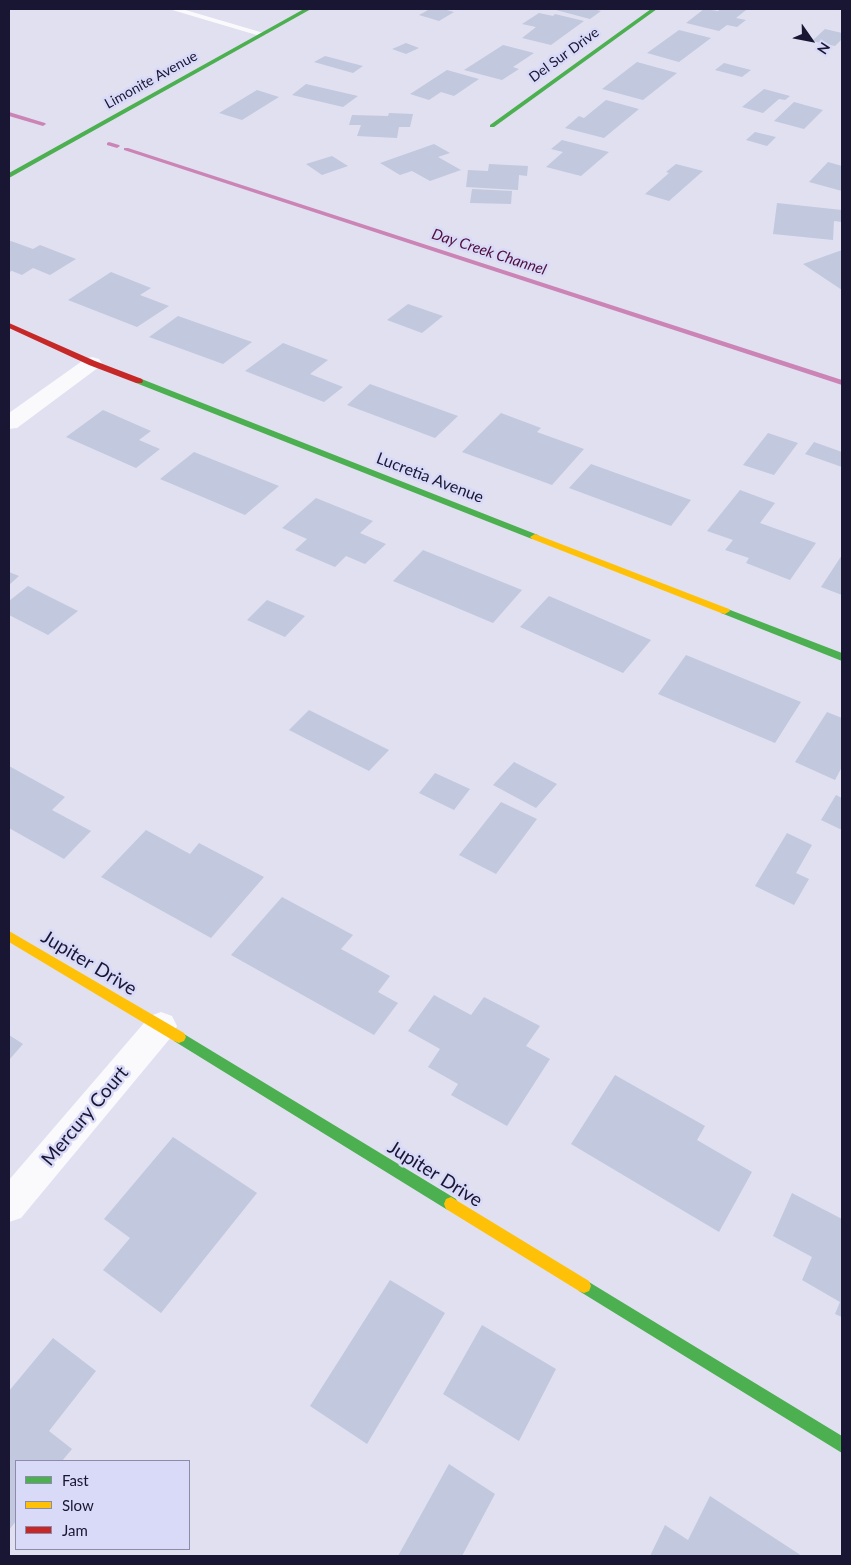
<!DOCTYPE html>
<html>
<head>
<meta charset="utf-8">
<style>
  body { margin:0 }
  #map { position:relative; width:851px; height:1565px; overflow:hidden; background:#e0e0f1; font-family:Lato,sans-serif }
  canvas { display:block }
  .frame { position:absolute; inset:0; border:10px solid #181632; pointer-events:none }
  .legend { position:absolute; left:15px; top:1460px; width:175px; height:90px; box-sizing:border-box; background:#d9d9f8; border:1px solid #8c8ba9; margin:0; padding:6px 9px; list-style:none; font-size:15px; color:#181632 }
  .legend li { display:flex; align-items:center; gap:10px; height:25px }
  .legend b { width:25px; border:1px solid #8c8ba9 }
  .north { position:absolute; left:786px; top:15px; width:50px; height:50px; -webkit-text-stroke:4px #d9d9f8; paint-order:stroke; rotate:123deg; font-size:14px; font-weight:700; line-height:20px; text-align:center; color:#181632 }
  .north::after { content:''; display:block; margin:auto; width:18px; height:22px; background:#181632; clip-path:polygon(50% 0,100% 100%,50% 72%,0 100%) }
</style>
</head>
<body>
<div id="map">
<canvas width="851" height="1565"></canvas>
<div class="frame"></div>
<ul class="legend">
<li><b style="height:6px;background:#4caf50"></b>Fast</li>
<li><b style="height:6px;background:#ffc107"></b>Slow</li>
<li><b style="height:6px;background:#c62828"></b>Jam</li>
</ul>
<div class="north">N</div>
</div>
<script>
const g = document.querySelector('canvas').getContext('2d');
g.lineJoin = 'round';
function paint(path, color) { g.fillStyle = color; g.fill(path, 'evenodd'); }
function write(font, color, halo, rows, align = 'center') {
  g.font = font + ' Lato,sans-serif'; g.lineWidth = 5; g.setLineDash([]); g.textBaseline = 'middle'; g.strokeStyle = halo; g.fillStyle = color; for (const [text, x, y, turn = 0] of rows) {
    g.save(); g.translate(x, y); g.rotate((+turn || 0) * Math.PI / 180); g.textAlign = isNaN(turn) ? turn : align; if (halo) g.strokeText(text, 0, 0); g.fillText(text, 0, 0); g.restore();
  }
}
paint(new Path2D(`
  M 9,112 L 45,123 L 46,124 L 43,126 L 9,116 Z
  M 109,142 L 119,145 L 120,146 L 117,148 L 107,145 L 107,143 Z
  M 124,148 L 128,148 L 842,380 L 842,385 L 124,150 Z`), '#cb84b5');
paint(new Path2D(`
  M 430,9 L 443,9 L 454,12 L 439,21 L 419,15 Z
  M 558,9 L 599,9 L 597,10 L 601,11 L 590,19 L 556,10 Z
  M 704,9 L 718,11 L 721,9 L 746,10 L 736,18 L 746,20 L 737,27 L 727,25 L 719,31 L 686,23 Z
  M 539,13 L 553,16 L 555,14 L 584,21 L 551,45 L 522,38 L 536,27 L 522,24 Z
  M 825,29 L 842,33 L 842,39 L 835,46 L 812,41 Z
  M 679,30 L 711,38 L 679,62 L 647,53 Z
  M 406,43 L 419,48 L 406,54 L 392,49 Z
  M 503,45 L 534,53 L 513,67 L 519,69 L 502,80 L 464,70 Z
  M 325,56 L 363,66 L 353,73 L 314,62 Z
  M 637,62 L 677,73 L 643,100 L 602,89 Z
  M 724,63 L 751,70 L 742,77 L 715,70 Z
  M 447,70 L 479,79 L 454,96 L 441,92 L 429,100 L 410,94 Z
  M 306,84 L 358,96 L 343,107 L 292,95 Z
  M 764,89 L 790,96 L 785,100 L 779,99 L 763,113 L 742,107 Z
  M 257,90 L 279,97 L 242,120 L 219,113 Z
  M 606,100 L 639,109 L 604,138 L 565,128 L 579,116 L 584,118 Z
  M 794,102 L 823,110 L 804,129 L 774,121 Z
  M 389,113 L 413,114 L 410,127 L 399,127 L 397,138 L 357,136 L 361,125 L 349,125 L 352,115 L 388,116 Z
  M 755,132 L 776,137 L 767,146 L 746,140 Z
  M 562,140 L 609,152 L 581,176 L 546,167 L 563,152 L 551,149 Z
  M 434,144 L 450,153 L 438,157 L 461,170 L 430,181 L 412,171 L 400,175 L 380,163 Z
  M 332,156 L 348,166 L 322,175 L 306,164 Z
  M 828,162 L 842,166 L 842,191 L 809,182 Z
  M 489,164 L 528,166 L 527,176 L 519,175 L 518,190 L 466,187 L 468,170 L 488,171 Z
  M 676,164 L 703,171 L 669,201 L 645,194 L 669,173 L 666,172 Z
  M 472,189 L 512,191 L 511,204 L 470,203 Z
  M 777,203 L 842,210 L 842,222 L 834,221 L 833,240 L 773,234 Z
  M 11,241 L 33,249 L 40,245 L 76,259 L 50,275 L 33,268 L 22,275 L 12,271 L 9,272 L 9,242 Z
  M 842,250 L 842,290 L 803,264 Z
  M 111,272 L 151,288 L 140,295 L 169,306 L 137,327 L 68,300 Z
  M 408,304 L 443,316 L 422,333 L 387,320 Z
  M 178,316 L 252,342 L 223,364 L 149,337 Z
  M 283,343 L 328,360 L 310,374 L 343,387 L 324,402 L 245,371 Z
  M 370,384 L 458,416 L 435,438 L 347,405 Z
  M 103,410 L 151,431 L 139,440 L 160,449 L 136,468 L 66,437 Z
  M 501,413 L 541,428 L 537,432 L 584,449 L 552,485 L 462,452 Z
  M 768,433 L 798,443 L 774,475 L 743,465 Z
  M 814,442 L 842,452 L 842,467 L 805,454 Z
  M 194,452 L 279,486 L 245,515 L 160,479 Z
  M 591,464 L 691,500 L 671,526 L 569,488 Z
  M 740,490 L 775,503 L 760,523 L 816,543 L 790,580 L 746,563 L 749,558 L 725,550 L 733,540 L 707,531 Z
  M 316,498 L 373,521 L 360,533 L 386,544 L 365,564 L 346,556 L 335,567 L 295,550 L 307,539 L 282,528 Z
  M 423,550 L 522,590 L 493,623 L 393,581 Z
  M 842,555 L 842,595 L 821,587 Z
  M 9,572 L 19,576 L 9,585 Z
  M 28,586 L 78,611 L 48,635 L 9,615 L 9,601 Z
  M 549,596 L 651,640 L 623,673 L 520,627 Z
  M 267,600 L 305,616 L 285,637 L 247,620 Z
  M 686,655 L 801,702 L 775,743 L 658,694 Z
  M 309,710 L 389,750 L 369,771 L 289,730 Z
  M 827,712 L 842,718 L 842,767 L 835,780 L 795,762 Z
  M 514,762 L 557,784 L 536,808 L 493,785 Z
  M 9,766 L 65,797 L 52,810 L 91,831 L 64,859 L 9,828 Z
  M 435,773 L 470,789 L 454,810 L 419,793 Z
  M 836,795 L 842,798 L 842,830 L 821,820 Z
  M 501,802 L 537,819 L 496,874 L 459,855 Z
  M 146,830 L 190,854 L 199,843 L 264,877 L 211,938 L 101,877 Z
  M 787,833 L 812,845 L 796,873 L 809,879 L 794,905 L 755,886 Z
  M 282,897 L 353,935 L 341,949 L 390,976 L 378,992 L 398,1003 L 374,1035 L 231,955 Z
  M 434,995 L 471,1015 L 484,997 L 540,1026 L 526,1046 L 550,1059 L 507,1126 L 451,1095 L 458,1084 L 428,1067 L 440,1049 L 408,1031 Z
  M 9,1035 L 23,1044 L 9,1060 Z
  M 615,1075 L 705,1126 L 697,1140 L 752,1172 L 719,1232 L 571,1144 Z
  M 173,1137 L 257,1193 L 161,1313 L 103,1270 L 130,1238 L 104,1219 Z
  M 792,1193 L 842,1219 L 842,1317 L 835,1314 L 840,1302 L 802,1280 L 812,1257 L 773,1236 Z
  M 390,1280 L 445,1313 L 367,1444 L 310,1406 Z
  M 482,1325 L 556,1369 L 519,1441 L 443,1394 Z
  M 53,1338 L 96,1371 L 49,1431 L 72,1449 L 62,1461 L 16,1461 L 16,1521 L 9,1530 L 9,1391 Z
  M 449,1464 L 495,1494 L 462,1556 L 398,1556 Z
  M 710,1496 L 802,1556 L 650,1556 L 665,1525 L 688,1540 Z`), '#c2c8dd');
paint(new Path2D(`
  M 169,9 L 182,9 L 267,34 L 260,36 Z`), '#fafafd');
paint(new Path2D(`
  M 92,357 L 99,359 L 102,363 L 99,367 L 17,428 L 9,429 L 9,413 L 85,359 Z
  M 161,1012 L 172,1016 L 177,1026 L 172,1036 L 21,1218 L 9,1222 L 9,1180 L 150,1016 Z`), '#fafafd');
paint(new Path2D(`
  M 304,9 L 311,9 L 9,178 L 9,173 Z
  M 651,9 L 657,9 L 494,127 L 490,127 L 490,125 Z
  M 139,378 L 538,535 L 540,537 L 538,539 L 532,539 L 136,383 L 136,379 Z
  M 725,608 L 842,653 L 842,661 L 721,613 L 720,611 Z
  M 179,1031 L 456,1199 L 458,1204 L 456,1209 L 451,1211 L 446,1209 L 174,1041 L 172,1037 L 174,1033 Z
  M 584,1279 L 842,1436 L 842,1453 L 579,1291 L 577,1286 L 579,1281 Z`), '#4caf50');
paint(new Path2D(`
  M 535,534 L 729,609 L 730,611 L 725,614 L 721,613 L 532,539 L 530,537 Z
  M 9,931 L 184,1033 L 186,1037 L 184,1041 L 179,1043 L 174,1041 L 9,942 Z
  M 451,1197 L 589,1281 L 591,1286 L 589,1291 L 584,1293 L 579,1291 L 446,1209 L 444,1204 L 446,1199 Z`), '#ffc107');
paint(new Path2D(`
  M 9,323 L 95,361 L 142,379 L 143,381 L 142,383 L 136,383 L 89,365 L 9,328 Z`), '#c62828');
write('14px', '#181632', '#d9d9f8', [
  ["Del Sur Drive",564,55,-36],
  ["Limonite Avenue",151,80,-29]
]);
write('italic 15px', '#4f0d3a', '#d9d9f8', [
  ["Day Creek Channel",489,252,18]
]);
write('16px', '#181632', '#d9d9f8', [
  ["Lucretia Avenue",430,478,21]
]);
write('19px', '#181632', '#d9d9f8', [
  ["Jupiter Drive",89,963,31],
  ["Mercury Court",85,1116,-50],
  ["Jupiter Drive",435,1174,32]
]);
</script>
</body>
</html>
